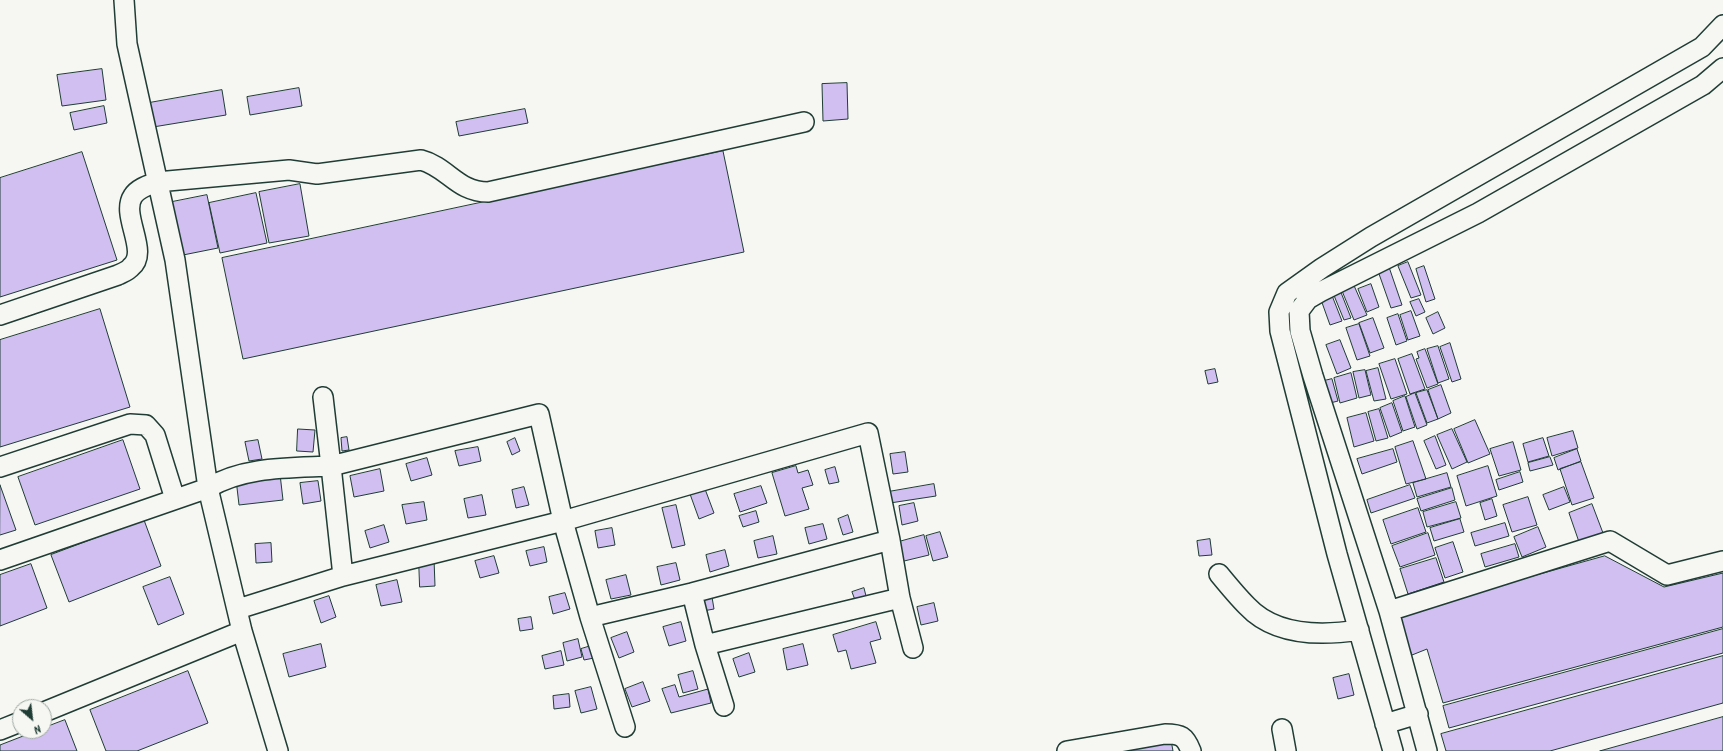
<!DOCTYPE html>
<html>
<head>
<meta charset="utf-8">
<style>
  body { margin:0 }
  #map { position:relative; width:1723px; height:751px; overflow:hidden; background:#f6f6f2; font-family:Kalam,sans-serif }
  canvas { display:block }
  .north { position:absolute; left:12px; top:699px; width:40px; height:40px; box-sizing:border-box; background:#f6f6f2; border:1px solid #a0aca6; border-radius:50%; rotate:152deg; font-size:11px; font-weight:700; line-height:16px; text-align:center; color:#1f3d34 }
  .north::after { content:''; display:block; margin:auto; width:14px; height:18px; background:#1f3d34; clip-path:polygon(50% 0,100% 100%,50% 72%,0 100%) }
</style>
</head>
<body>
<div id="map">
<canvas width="1723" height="751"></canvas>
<div class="north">N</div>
</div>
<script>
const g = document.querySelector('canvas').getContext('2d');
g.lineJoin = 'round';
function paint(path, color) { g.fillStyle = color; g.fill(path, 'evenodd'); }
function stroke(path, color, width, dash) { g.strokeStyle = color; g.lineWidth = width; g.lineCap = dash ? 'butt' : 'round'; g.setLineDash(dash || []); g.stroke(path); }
const building = new Path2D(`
  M 102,69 L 106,100 L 62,106 L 57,75 Z
  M 847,83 L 848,119 L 823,121 L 822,84 Z
  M 299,88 L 302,106 L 250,115 L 247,97 Z
  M 222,90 L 226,115 L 153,127 L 149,103 Z
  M 104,106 L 107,123 L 74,130 L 70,113 Z
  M 525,109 L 528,123 L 459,136 L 456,122 Z
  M 723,151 L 744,252 L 243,359 L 222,258 Z
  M 82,152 L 117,260 L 0,297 L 0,178 Z
  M 300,184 L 309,236 L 269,243 L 259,192 Z
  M 256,193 L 267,243 L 220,253 L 209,203 Z
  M 207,195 L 218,248 L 183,255 L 172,202 Z
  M 1408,262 L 1421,295 L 1411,298 L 1398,266 Z
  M 1424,266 L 1435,299 L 1426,302 L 1416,269 Z
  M 1389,267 L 1402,305 L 1391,308 L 1378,271 Z
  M 1352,281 L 1367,315 L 1354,320 L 1340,286 Z
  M 1371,284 L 1379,307 L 1367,312 L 1358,289 Z
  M 1340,290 L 1351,318 L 1344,320 L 1333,293 Z
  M 1331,293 L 1342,321 L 1330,325 L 1320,297 Z
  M 1419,299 L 1425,312 L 1416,316 L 1410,302 Z
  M 100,309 L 130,407 L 0,447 L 0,340 Z
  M 1411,311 L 1420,336 L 1408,340 L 1400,315 Z
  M 1438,312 L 1445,328 L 1433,334 L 1426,318 Z
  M 1398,314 L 1407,341 L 1396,345 L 1387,318 Z
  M 1373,318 L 1384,348 L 1370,353 L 1359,323 Z
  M 1359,324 L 1370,356 L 1357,360 L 1346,328 Z
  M 1340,340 L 1351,368 L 1337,374 L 1326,345 Z
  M 1450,343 L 1461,379 L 1452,382 L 1440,347 Z
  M 1438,346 L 1449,379 L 1438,383 L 1427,349 Z
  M 1425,349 L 1438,384 L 1427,388 L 1416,359 L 1419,358 L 1417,352 Z
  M 1412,354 L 1425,389 L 1410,394 L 1398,359 Z
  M 1395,359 L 1407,394 L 1391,399 L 1379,364 Z
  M 1378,368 L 1386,399 L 1374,401 L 1366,371 Z
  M 1215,369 L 1218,382 L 1208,384 L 1205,371 Z
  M 1365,370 L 1371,395 L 1359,398 L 1353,372 Z
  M 1351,373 L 1357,398 L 1340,403 L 1334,378 Z
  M 1332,379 L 1338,401 L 1330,403 L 1324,381 Z
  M 1441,385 L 1451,413 L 1438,419 L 1428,390 Z
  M 1427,390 L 1438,419 L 1427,423 L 1416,393 Z
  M 1415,393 L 1427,425 L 1417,429 L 1406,397 Z
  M 1405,396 L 1415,427 L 1403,431 L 1393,401 Z
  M 1392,403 L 1402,432 L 1390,437 L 1380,408 Z
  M 1379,409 L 1388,438 L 1376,441 L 1368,412 Z
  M 1366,413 L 1374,441 L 1354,447 L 1347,418 Z
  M 1475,420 L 1490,454 L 1468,463 L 1454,429 Z
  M 298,429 L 315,430 L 313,452 L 297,451 Z
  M 1452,429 L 1467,462 L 1452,469 L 1437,435 Z
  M 1573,431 L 1578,448 L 1552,456 L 1547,438 Z
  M 1435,436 L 1446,465 L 1436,469 L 1424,441 Z
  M 347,437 L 349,450 L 342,451 L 341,438 Z
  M 515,438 L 520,451 L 512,455 L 507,442 Z
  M 1543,438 L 1549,456 L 1528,462 L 1523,444 Z
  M 123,440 L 140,489 L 35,525 L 18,477 Z
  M 258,440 L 262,459 L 249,461 L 245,442 Z
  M 1413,441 L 1426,479 L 1406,484 L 1395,447 Z
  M 1513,442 L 1521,470 L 1499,476 L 1490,449 Z
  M 478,447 L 481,461 L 459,466 L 455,451 Z
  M 1393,449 L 1397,462 L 1362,474 L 1357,459 Z
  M 1577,449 L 1581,461 L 1558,470 L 1554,458 Z
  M 905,452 L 908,472 L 893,474 L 890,454 Z
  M 1550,457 L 1553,465 L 1530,471 L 1528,463 Z
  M 427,458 L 432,475 L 411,481 L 406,464 Z
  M 1581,462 L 1594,498 L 1572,505 L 1560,469 Z
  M 796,466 L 798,473 L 808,470 L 813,485 L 802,488 L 809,509 L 785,516 L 772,473 Z
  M 1488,466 L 1497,496 L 1466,506 L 1457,476 Z
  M 835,467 L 839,482 L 829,484 L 825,470 Z
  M 380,469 L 384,491 L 354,497 L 350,476 Z
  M 1520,472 L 1523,482 L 1499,490 L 1496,480 Z
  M 1447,473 L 1451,487 L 1417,497 L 1413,483 Z
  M 280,474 L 283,500 L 239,505 L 236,479 Z
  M 318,481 L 321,501 L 303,504 L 300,483 Z
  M 934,484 L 936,496 L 890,503 L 888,492 Z
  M 0,485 L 16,530 L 0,535 Z
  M 1410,485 L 1415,498 L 1371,513 L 1367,500 Z
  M 761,486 L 767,503 L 740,512 L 734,494 Z
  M 524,487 L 529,505 L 516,508 L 512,490 Z
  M 1564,487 L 1570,502 L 1549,510 L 1543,495 Z
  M 1452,488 L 1455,500 L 1421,511 L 1417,499 Z
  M 705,489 L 714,513 L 699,519 L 690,494 Z
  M 482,495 L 486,515 L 468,518 L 464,499 Z
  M 1528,497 L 1537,525 L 1512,532 L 1503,505 Z
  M 1492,499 L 1497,516 L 1485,520 L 1480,503 Z
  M 424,502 L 427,520 L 406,524 L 402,505 Z
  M 1456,502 L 1461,518 L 1427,527 L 1423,512 Z
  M 914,503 L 918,521 L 902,525 L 899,506 Z
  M 1592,504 L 1603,533 L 1579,542 L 1569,513 Z
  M 676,505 L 685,545 L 672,548 L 662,508 Z
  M 1418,508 L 1426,532 L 1391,544 L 1383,520 Z
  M 756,511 L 759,522 L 743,527 L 739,516 Z
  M 848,515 L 853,532 L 843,535 L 838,519 Z
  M 1460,519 L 1464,532 L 1434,541 L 1430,528 Z
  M 144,520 L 161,566 L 69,602 L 51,555 Z
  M 1505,523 L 1509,536 L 1475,546 L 1471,533 Z
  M 823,524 L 827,539 L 809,544 L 805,528 Z
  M 384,525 L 389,542 L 370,548 L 365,531 Z
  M 1538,527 L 1546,547 L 1522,557 L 1514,537 Z
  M 612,528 L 615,545 L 598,548 L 595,531 Z
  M 940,532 L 948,557 L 933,561 L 926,536 Z
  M 1428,533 L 1435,555 L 1400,567 L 1392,546 Z
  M 924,535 L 929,555 L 900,562 L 895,543 Z
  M 773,536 L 777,554 L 758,558 L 754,541 Z
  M 1210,539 L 1212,555 L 1199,556 L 1197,541 Z
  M 1453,542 L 1463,572 L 1445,578 L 1435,548 Z
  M 271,543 L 272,562 L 256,563 L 255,544 Z
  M 1515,544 L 1519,557 L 1485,567 L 1481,554 Z
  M 544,547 L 547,562 L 530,566 L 526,551 Z
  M 725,550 L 729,566 L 710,572 L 706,555 Z
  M 494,556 L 499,573 L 480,578 L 475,561 Z
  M 1605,556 L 1664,587 L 1723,573 L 1723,627 L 1443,703 L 1427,649 L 1412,655 L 1396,617 L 1415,609 Z
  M 1436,558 L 1444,582 L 1408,594 L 1400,569 Z
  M 419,559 L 434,559 L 435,586 L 420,587 Z
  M 676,563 L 680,580 L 661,585 L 657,567 Z
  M 31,564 L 47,608 L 0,626 L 0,575 Z
  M 626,575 L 631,595 L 611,599 L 606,580 Z
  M 170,577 L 184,614 L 158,625 L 143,587 Z
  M 397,580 L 402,602 L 381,606 L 376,585 Z
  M 864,588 L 866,596 L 855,600 L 852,592 Z
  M 565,593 L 570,609 L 553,614 L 549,597 Z
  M 329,596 L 336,617 L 321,623 L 314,601 Z
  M 712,597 L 714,609 L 703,611 L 701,599 Z
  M 934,603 L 938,621 L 921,625 L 917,607 Z
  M 531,617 L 533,629 L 520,631 L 518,619 Z
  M 681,622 L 686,641 L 669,646 L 663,627 Z
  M 876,622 L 881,639 L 870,642 L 876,663 L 851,669 L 846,650 L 838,652 L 833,635 Z
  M 1723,629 L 1723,653 L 1449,728 L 1443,706 Z
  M 627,632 L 634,652 L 619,658 L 611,638 Z
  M 578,639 L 582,657 L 567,661 L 563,643 Z
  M 321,644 L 326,667 L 289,677 L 283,654 Z
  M 803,644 L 808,665 L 787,670 L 783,649 Z
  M 591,646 L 594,658 L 584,660 L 581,649 Z
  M 561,651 L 564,665 L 545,669 L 542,656 Z
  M 749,653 L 755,672 L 739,677 L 733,659 Z
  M 1723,656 L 1723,703 L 1550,751 L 1446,751 L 1441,734 Z
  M 188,671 L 208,723 L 137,751 L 106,751 L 90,710 Z
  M 693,671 L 698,689 L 683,693 L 678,675 Z
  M 1349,674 L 1354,695 L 1338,699 L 1333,678 Z
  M 643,682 L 650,701 L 632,707 L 625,689 Z
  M 675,685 L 679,697 L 708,689 L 711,703 L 671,713 L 662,689 Z
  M 591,687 L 597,709 L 581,713 L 575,691 Z
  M 569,694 L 570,707 L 554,709 L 553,696 Z
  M 1723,717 L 1723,751 L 1600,751 Z
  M 65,720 L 77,751 L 0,751 L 0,745 L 36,731 L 44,731 L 44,728 Z
  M 1171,740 L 1173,751 L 1124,751 L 1123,747 Z`);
paint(building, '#d0bff0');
stroke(building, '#1f3d34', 1);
const minor = new Path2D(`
  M 124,0 L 127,44 L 175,260 L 208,488 L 242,631 L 278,751
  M 0,315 L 118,275 C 122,273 128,271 131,267 C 150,252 120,215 133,196 C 138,188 149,185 157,182 L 289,170 L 317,174 L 421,160 C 448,167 457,192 488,192 L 804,122
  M 0,467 L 130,424 L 146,425 L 155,435 L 175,499
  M 0,560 L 208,488 C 244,466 291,468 331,466 L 323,397
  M 1219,574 C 1228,585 1237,596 1247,606 C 1275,636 1321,636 1359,630
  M 692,593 L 705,645 L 724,706
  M 238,609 L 343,576 L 331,466 L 539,414 L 563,521 L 343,576
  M 1389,611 L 1610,541 L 1667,575 L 1723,561
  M 590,617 L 692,593 L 890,540 L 900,598 L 913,648
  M 705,645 L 900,598
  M 44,712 L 242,631
  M 1385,724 L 1418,714
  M 625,727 L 590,617 L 563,521 L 868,433 L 890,540
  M 1282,729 L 1286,751
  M 0,730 L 20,722
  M 1067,751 L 1165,734 C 1181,734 1185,736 1191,751
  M 1393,751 L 1337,554 L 1280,331 L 1279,312 L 1287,293 L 1322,268 L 1371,237 L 1702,47 L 1723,25
  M 1427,751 L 1389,611 L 1313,376 L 1300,331 L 1299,311 L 1308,299 L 1320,292 L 1478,213 L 1703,85 L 1723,68`);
stroke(minor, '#1f3d34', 22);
stroke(minor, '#f6f6f2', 19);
</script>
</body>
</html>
